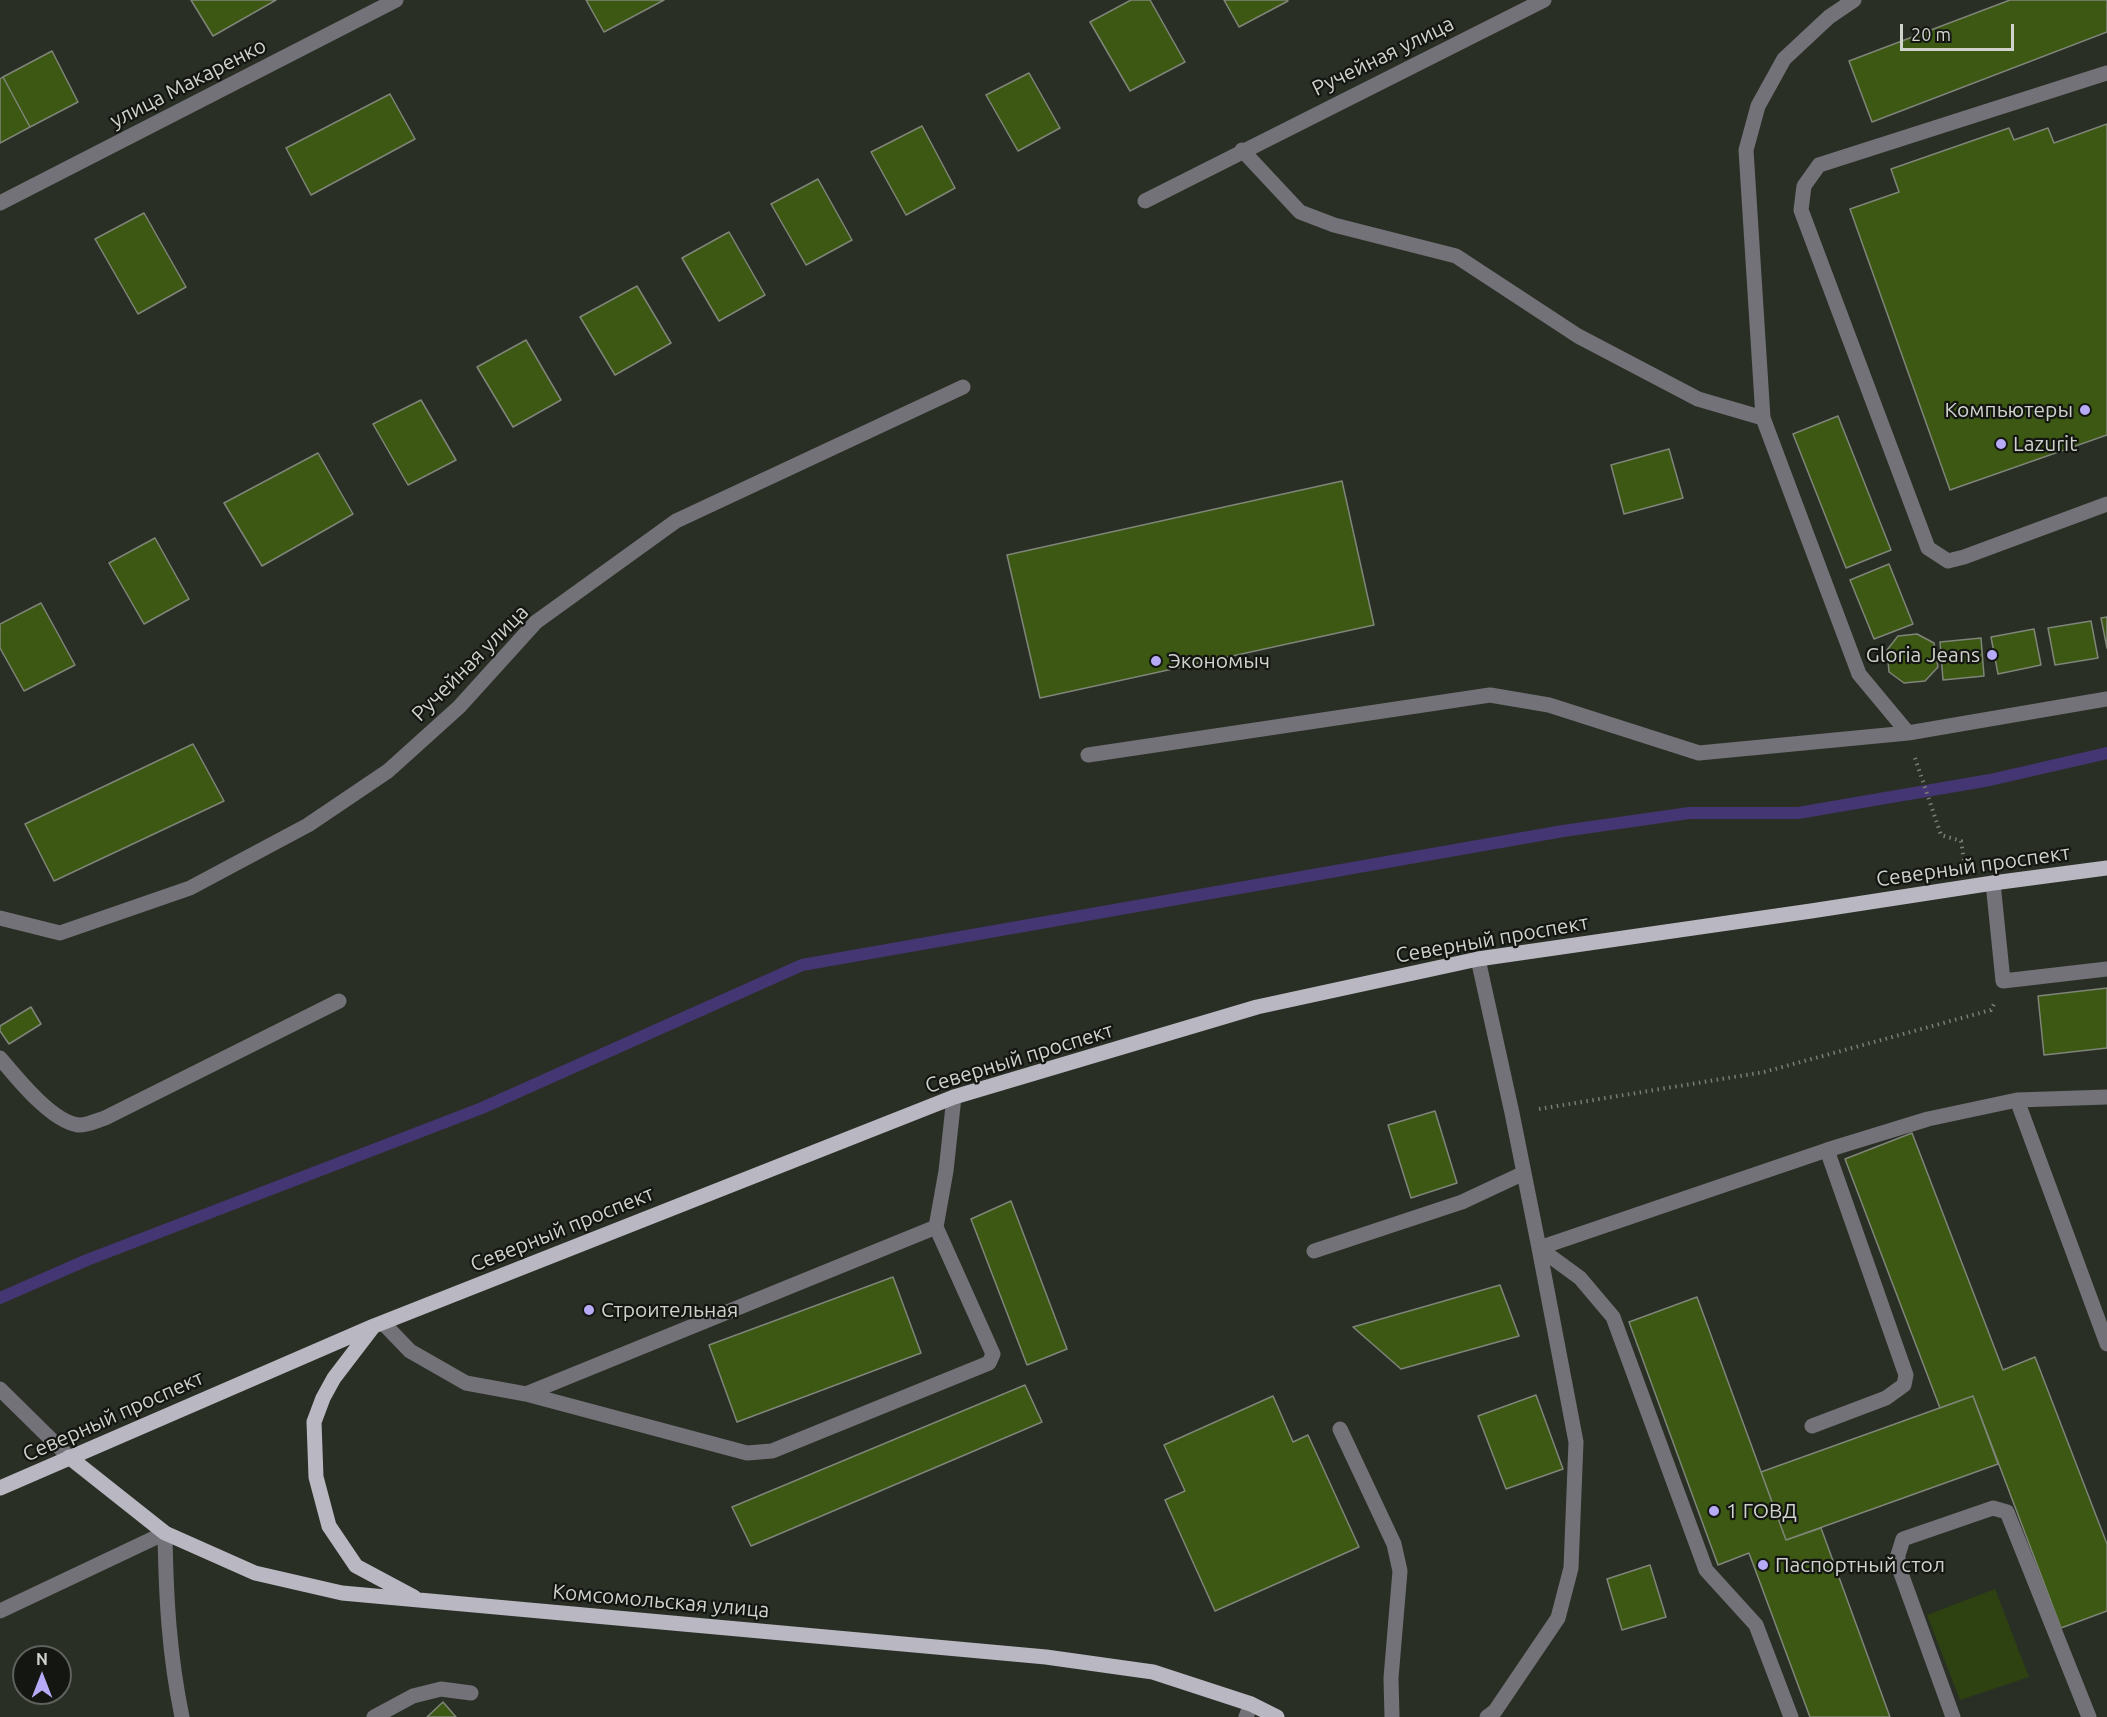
<!DOCTYPE html>
<html>
<head>
<meta charset="utf-8">
<style>
  body { margin:0 }
  #map { position:relative; width:2107px; height:1717px; overflow:hidden; background:#2a2f25; font-family:Ubuntu,sans-serif }
  canvas { display:block }
  .north { position:absolute; left:12px; top:1645px; width:60px; height:60px; box-sizing:border-box; background:#141612; border:2px solid #5f625c; border-radius:50%; rotate:0deg; font-size:16px; font-weight:700; line-height:24px; text-align:center; color:#cfd3cc }
  .north::after { content:''; display:block; margin:auto; width:21px; height:27px; background:#b7abf7; clip-path:polygon(50% 0,100% 100%,50% 72%,0 100%) }
  .scale { position:absolute; left:1900px; top:24px; width:114px; height:27px; box-sizing:border-box; border:3px solid #cfd3cc; border-top:0; padding-left:8px; font-size:18px; line-height:21px; white-space:nowrap; color:#cfd3cc; -webkit-text-stroke:4px #141612; paint-order:stroke }
</style>
</head>
<body>
<div id="map">
<canvas width="2107" height="1717"></canvas>
<div class="north">N</div>
<div class="scale">20 m</div>
</div>
<script>
const g = document.querySelector('canvas').getContext('2d');
g.lineJoin = 'round';
function paint(path, color) { g.fillStyle = color; g.fill(path, 'evenodd'); }
function stroke(path, color, width, dash) { g.strokeStyle = color; g.lineWidth = width; g.lineCap = dash ? 'butt' : 'round'; g.setLineDash(dash || []); g.stroke(path); }
function write(font, color, halo, rows, align = 'center') {
  g.font = font + ' Ubuntu,sans-serif'; g.lineWidth = 4.5; g.setLineDash([]); g.textBaseline = 'middle'; g.strokeStyle = halo; g.fillStyle = color; for (const [text, x, y, turn = 0] of rows) {
    g.save(); g.translate(x, y); g.rotate((+turn || 0) * Math.PI / 180); g.textAlign = isNaN(turn) ? turn : align; if (halo) g.strokeText(text, 0, 0); g.fillText(text, 0, 0); g.restore();
  }
}
paint(new Path2D(`
  M 1995,1589 L 2029,1677 L 1960,1700 L 1927,1615 Z`), '#2d4111');
stroke(new Path2D(`
  M 0,1298 L 87,1260 L 482,1108 L 802,965 L 1563,831 L 1689,813 L 1798,813 L 1990,780 L 2107,753`), '#443672', 12);
const building = new Path2D(`
  M 191,0 L 276,0 L 213,36 Z
  M 586,0 L 664,0 L 604,32 Z
  M 1131,0 L 1150,0 L 1185,62 L 1130,91 L 1090,22 Z
  M 1224,0 L 1287,0 L 1288,1 L 1239,27 Z
  M 2010,0 L 2107,0 L 2107,32 L 1872,122 L 1849,61 Z
  M 52,51 L 78,102 L 30,127 L 3,77 Z
  M 1029,73 L 1060,128 L 1018,151 L 986,95 Z
  M 3,77 L 30,127 L 0,143 L 0,79 Z
  M 390,94 L 415,139 L 311,195 L 286,148 Z
  M 2107,124 L 2107,435 L 1950,490 L 1850,209 L 1899,192 L 1891,169 L 2009,128 L 2014,140 L 2048,128 L 2054,143 Z
  M 922,126 L 955,188 L 906,215 L 871,152 Z
  M 818,179 L 852,240 L 806,265 L 771,204 Z
  M 144,213 L 186,287 L 138,314 L 95,239 Z
  M 729,232 L 765,295 L 719,321 L 682,258 Z
  M 637,286 L 671,343 L 615,375 L 580,317 Z
  M 526,340 L 561,400 L 513,427 L 477,367 Z
  M 421,400 L 456,460 L 408,485 L 373,424 Z
  M 1838,416 L 1891,550 L 1846,568 L 1793,434 Z
  M 1669,449 L 1683,498 L 1624,514 L 1611,465 Z
  M 318,453 L 353,514 L 262,566 L 224,503 Z
  M 1342,481 L 1374,625 L 1040,698 L 1007,555 Z
  M 155,538 L 189,599 L 144,624 L 109,563 Z
  M 1889,564 L 1913,624 L 1874,639 L 1850,580 Z
  M 41,603 L 75,665 L 24,691 L 0,648 L 0,624 Z
  M 2107,617 L 2107,648 L 2101,618 Z
  M 2091,621 L 2098,658 L 2055,665 L 2048,628 Z
  M 2034,629 L 2041,665 L 1998,674 L 1991,637 Z
  M 1917,634 L 1934,643 L 1938,667 L 1925,681 L 1904,683 L 1889,672 L 1887,650 L 1898,636 Z
  M 1981,638 L 1984,676 L 1943,680 L 1940,642 Z
  M 193,744 L 224,801 L 54,881 L 25,824 Z
  M 2107,988 L 2107,1048 L 2044,1055 L 2038,996 Z
  M 31,1007 L 41,1024 L 9,1044 L 0,1031 L 0,1026 Z
  M 1435,1111 L 1457,1183 L 1411,1198 L 1388,1125 Z
  M 1912,1133 L 2003,1370 L 2035,1357 L 2107,1544 L 2107,1611 L 2061,1628 L 1973,1396 L 1940,1408 L 1845,1159 Z
  M 1011,1201 L 1067,1349 L 1027,1365 L 971,1219 Z
  M 893,1277 L 921,1353 L 737,1422 L 709,1345 Z
  M 1500,1285 L 1519,1336 L 1401,1369 L 1353,1327 Z
  M 1697,1297 L 1786,1540 L 1821,1528 L 1890,1717 L 1810,1717 L 1749,1553 L 1718,1565 L 1629,1322 Z
  M 1025,1385 L 1042,1422 L 751,1546 L 732,1507 Z
  M 1536,1395 L 1563,1469 L 1506,1489 L 1478,1416 Z
  M 1273,1396 L 1293,1442 L 1308,1435 L 1359,1547 L 1215,1611 L 1165,1500 L 1185,1491 L 1164,1445 Z
  M 1973,1396 L 1998,1464 L 1786,1540 L 1761,1472 Z
  M 1650,1565 L 1666,1617 L 1622,1630 L 1607,1579 Z
  M 443,1702 L 456,1717 L 427,1717 Z`);
paint(building, '#3c5813');
stroke(building, '#7f8579', 1.5);
stroke(new Path2D(`
  M 1915,758 L 1941,835 L 1961,841 L 1964,860
  M 1539,1109 L 1764,1072 L 1991,1010 L 1994,1004`), '#797e75', 4, [1.5, 4.5]);
stroke(new Path2D(`
  M 1854,0 L 1829,17 L 1784,59 L 1758,106 L 1746,150 L 1763,418 L 1859,674 L 1908,733
  M 2107,73 L 1819,165 L 1804,186 L 1801,210 L 1928,548 L 1948,561 L 1964,557 L 2107,504
  M 1242,150 L 1300,212 L 1334,225 L 1456,256 L 1578,336 L 1698,399 L 1763,418
  M 1145,201 L 1544,0
  M 0,203 L 396,0
  M 1088,755 L 1490,695 L 1549,705 L 1699,753 L 1908,733 L 2107,699
  M 1993,883 L 2003,981 L 2107,969
  M 0,918 L 60,933 L 190,888 L 308,825 L 388,771 L 459,707 L 536,622 L 676,521 L 963,387
  M 1478,959 L 1512,1113 L 1539,1248 L 1580,1278 L 1613,1317 L 1706,1570 L 1756,1625 L 1791,1717
  M 0,1058 C 17,1078 51,1121 78,1125 C 86,1126 98,1120 105,1118 L 339,1001
  M 2017,1100 L 2107,1344
  M 1314,1251 L 1462,1202 L 1524,1173
  M 383,1323 L 410,1351 L 466,1383 L 526,1394 L 747,1453 L 772,1451 L 989,1363 L 993,1354 L 936,1227 L 946,1171 L 954,1097
  M 0,1389 L 69,1457
  M 526,1394 L 936,1227
  M 1812,1426 L 1886,1398 L 1904,1385 L 1906,1375 L 1827,1150
  M 1340,1429 L 1394,1544 L 1400,1571 L 1391,1678 L 1392,1717
  M 0,1611 L 165,1533 C 166,1597 169,1654 182,1717
  M 374,1717 L 413,1696 L 441,1689 L 471,1693
  M 1246,1717 L 1251,1704
  M 1487,1717 L 1495,1711 L 1558,1618 L 1571,1568 L 1576,1442 L 1539,1248 L 1827,1150 L 1928,1119 L 2017,1100 L 2107,1097
  M 1953,1717 L 1898,1565 L 1898,1555 L 1903,1539 L 1993,1508 L 2007,1512 L 2089,1717`), '#737278', 15);
stroke(new Path2D(`
  M 373,1327 L 334,1378 L 323,1398 L 314,1422 L 316,1477 L 329,1526 L 356,1566 L 414,1597
  M 69,1457 L 165,1533 L 255,1573 L 342,1593 L 1046,1657 L 1153,1672 L 1251,1704 L 1277,1717
  M 0,1488 L 374,1326 L 954,1097 L 1257,1007 L 1478,959 L 1811,911 L 1993,883 L 2107,868`), '#b8b7c2', 15);
for (const [x, y, r, color] of [
  [2085,410,6,"#b7abf7"],
  [2001,444,6,"#b7abf7"],
  [1992,655,6,"#b7abf7"],
  [1156,661,6,"#b7abf7"],
  [589,1310,6,"#b7abf7"],
  [1714,1511,6,"#b7abf7"],
  [1763,1565,6,"#b7abf7"]
]) { const dot = new Path2D(); dot.arc(x, y, r, 0, 2 * Math.PI); g.fillStyle = color; g.fill(dot); stroke(dot, '#141612', 2); }
write('21px', '#cfd3cc', '#141612', [
  ["Ручейная улица",1383,56,-26],
  ["улица Макаренко",188,83,-27],
  ["Ручейная улица",470,663,-45],
  ["Северный проспект",1973,866,-8],
  ["Северный проспект",1492,939,-10],
  ["Северный проспект",1019,1058,-17],
  ["Северный проспект",562,1229,-22],
  ["Северный проспект",113,1416,-24],
  ["Комсомольская улица",661,1601,5]
]);
write('21px', '#cfd3cc', '#141612', [
  ["Компьютеры",2073,410,"right"],
  ["Lazurit",2013,444],
  ["Gloria Jeans",1980,655,"right"],
  ["Экономыч",1168,661],
  ["Строительная",601,1310],
  ["1 ГОВД",1726,1511],
  ["Паспортный стол",1775,1565]
], 'left');
</script>
</body>
</html>
